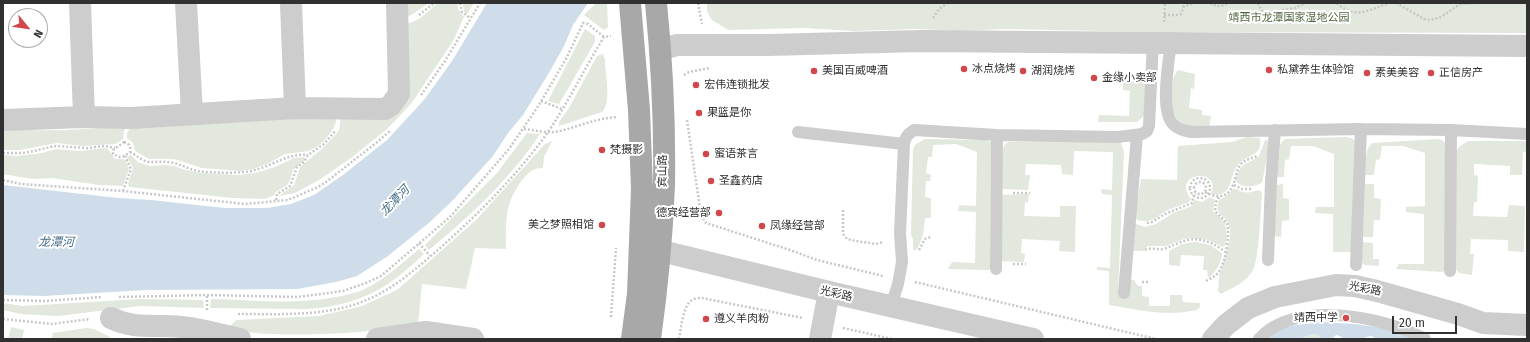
<!DOCTYPE html>
<html>
<head>
<meta charset="utf-8">
<style>
  body { margin:0 }
  #map { position:relative; width:1530px; height:342px; overflow:hidden; background:#fff; font-family:"Fira Sans",sans-serif }
  canvas { display:block }
  .frame { position:absolute; inset:0; border:4px solid #303030; pointer-events:none }
  .north { position:absolute; left:8px; top:8px; width:40px; height:40px; box-sizing:border-box; background:#fff; border:1px solid #acacac; border-radius:50%; rotate:119deg; font-size:11px; font-weight:700; line-height:16px; text-align:center; color:#303030 }
  .north::after { content:''; display:block; margin:auto; width:14px; height:18px; background:#d2474c; clip-path:polygon(50% 0,100% 100%,50% 72%,0 100%) }
  .scale { position:absolute; left:1392px; top:316px; width:65px; height:18px; box-sizing:border-box; border:2px solid #303030; border-top:0; padding-left:5px; font-size:12px; line-height:14px; white-space:nowrap; color:#303030; -webkit-text-stroke:3px #fff; paint-order:stroke }
</style>
</head>
<body>
<div id="map">
<canvas width="1530" height="342"></canvas>
<div class="frame"></div>
<div class="north">N</div>
<div class="scale">20 m</div>
</div>
<script>
const g = document.querySelector('canvas').getContext('2d');
g.lineJoin = 'round';
function paint(path, color) { g.fillStyle = color; g.fill(path, 'evenodd'); }
function stroke(path, color, width, dash) { g.strokeStyle = color; g.lineWidth = width; g.lineCap = dash ? 'butt' : 'round'; g.setLineDash(dash || []); g.stroke(path); }
function write(font, color, halo, rows, align = 'center') {
  g.font = font + ' "Fira Sans","Noto Sans SC",sans-serif'; g.lineWidth = 4; g.setLineDash([]); g.textBaseline = 'middle'; g.strokeStyle = halo; g.fillStyle = color; for (const [text, x, y, turn = 0] of rows) {
    g.save(); g.translate(x, y); g.rotate((+turn || 0) * Math.PI / 180); g.textAlign = isNaN(turn) ? turn : align; if (halo) g.strokeText(text, 0, 0); g.fillText(text, 0, 0); g.restore();
  }
}
paint(new Path2D(`
  M 403,3 L 429,3 L 413,14 L 403,19 Z
  M 437,3 L 458,3 L 458,9 L 464,17 L 453,41 L 411,104 L 387,129 L 351,158 L 319,180 L 295,193 L 279,196 L 294,185 L 300,167 L 324,147 L 335,135 L 339,130 L 341,116 L 387,115 L 404,24 C 418,23 427,12 437,3 Z
  M 463,3 L 474,3 L 467,14 L 464,12 Z
  M 596,3 L 607,3 L 608,27 L 604,30 L 584,15 Z
  M 707,3 L 1527,3 L 1527,33 L 1153,32 L 1003,29 L 961,31 L 916,29 L 854,31 L 804,28 L 728,30 L 712,20 L 707,11 Z
  M 585,29 L 595,36 L 595,42 L 559,104 L 548,101 Z
  M 603,54 L 605,60 C 605,74 612,102 602,112 L 559,126 L 559,122 L 569,108 L 597,56 Z
  M 1178,70 L 1195,74 L 1194,89 L 1191,88 L 1189,108 L 1202,110 L 1202,115 L 1211,116 L 1209,128 C 1192,127 1181,129 1172,111 C 1173,100 1169,79 1178,70 Z
  M 1123,81 L 1143,82 L 1146,86 L 1144,116 L 1137,122 L 1098,122 L 1099,115 L 1129,116 L 1130,91 L 1123,90 Z
  M 336,115 L 336,122 L 333,129 L 325,140 L 318,146 L 309,151 L 285,154 L 267,164 L 253,169 L 241,171 L 202,168 L 174,159 L 149,159 L 135,151 L 133,143 L 127,138 L 127,133 L 131,126 Z
  M 127,126 L 124,131 L 123,139 L 116,144 L 83,146 L 57,143 L 20,150 L 3,150 L 3,128 C 44,133 85,129 127,126 Z
  M 527,133 L 540,134 C 511,178 470,216 429,250 L 425,245 L 497,173 Z
  M 1247,137 L 1260,138 C 1263,158 1246,153 1238,165 C 1229,176 1233,199 1211,194 C 1223,167 1170,172 1191,199 L 1189,202 C 1182,205 1175,207 1168,210 C 1155,217 1153,224 1137,220 L 1135,214 L 1141,179 L 1177,180 L 1178,146 L 1232,142 Z
  M 1346,137 L 1351,138 L 1356,141 L 1353,252 L 1333,252 L 1333,214 L 1315,213 L 1316,207 L 1334,207 L 1334,154 L 1313,146 L 1291,146 L 1289,159 L 1285,160 L 1284,177 L 1277,177 L 1280,146 L 1281,143 L 1285,139 Z
  M 925,139 L 986,140 L 991,142 L 990,269 L 988,270 L 948,269 L 952,262 L 975,263 L 976,212 L 958,211 L 959,205 L 976,206 L 977,152 L 956,144 L 933,145 L 932,157 L 928,157 L 926,173 L 931,175 L 930,181 L 926,181 L 925,197 L 931,198 L 931,218 L 925,218 C 924,229 923,241 916,250 L 913,250 L 913,240 L 911,234 L 913,149 L 916,144 Z
  M 1438,139 L 1442,140 L 1447,145 L 1444,271 L 1442,272 L 1396,269 L 1399,264 L 1424,264 L 1424,214 L 1406,212 L 1406,207 L 1425,206 L 1425,153 L 1403,146 L 1382,146 L 1380,159 L 1376,160 L 1374,175 L 1365,175 C 1366,166 1364,148 1373,143 Z
  M 1112,140 L 1121,143 L 1124,152 L 1118,292 L 1129,279 L 1134,280 L 1138,286 L 1142,286 L 1142,296 L 1149,297 L 1149,306 L 1170,306 L 1170,295 L 1182,295 L 1183,302 L 1200,303 L 1200,307 L 1197,310 C 1166,317 1140,310 1109,305 L 1109,271 L 1097,270 L 1097,267 L 1110,268 L 1112,195 L 1102,194 L 1101,189 L 1112,190 L 1113,152 L 1074,151 L 1073,175 L 1062,174 L 1061,165 L 1026,164 L 1025,175 L 1030,175 L 1028,190 L 1002,189 C 1002,177 997,148 1008,142 Z
  M 1265,140 L 1267,140 L 1270,143 L 1262,183 C 1254,187 1241,189 1235,180 C 1241,160 1247,166 1259,156 Z
  M 552,141 L 544,157 L 543,168 C 532,168 529,172 522,180 C 504,205 506,220 506,249 L 475,248 L 466,289 L 422,284 L 418,324 C 399,326 379,330 360,332 C 318,335 276,336 234,331 L 230,328 L 232,324 L 236,320 L 319,316 L 341,311 L 362,306 L 397,290 L 476,220 L 545,144 Z
  M 1468,141 L 1527,141 L 1527,151 L 1523,152 L 1522,175 L 1510,175 L 1510,166 L 1474,164 L 1474,175 L 1478,176 L 1477,202 L 1474,202 L 1473,216 L 1507,217 L 1509,205 L 1525,206 L 1524,252 L 1508,251 L 1508,240 L 1471,239 L 1470,254 L 1474,254 L 1472,275 L 1459,273 L 1455,268 L 1456,151 L 1460,146 Z
  M 104,148 L 108,149 L 115,159 L 123,159 L 126,161 L 129,169 L 123,186 L 99,185 L 52,178 L 35,179 L 20,177 L 3,174 L 3,155 L 18,156 L 42,153 L 56,149 L 80,151 Z
  M 131,155 L 138,162 L 150,166 L 165,165 L 175,166 L 182,169 L 200,173 L 238,175 L 255,173 L 275,167 L 294,158 L 304,157 L 305,160 L 293,170 L 290,180 L 287,185 L 276,192 L 273,196 L 264,199 L 233,198 L 129,187 L 128,184 L 133,168 L 127,157 Z
  M 1283,184 L 1283,198 L 1289,199 L 1289,220 L 1282,221 L 1281,237 L 1274,236 L 1276,185 Z
  M 1365,184 L 1374,184 L 1374,198 L 1381,199 L 1380,220 L 1374,220 L 1373,237 L 1363,237 Z
  M 1234,188 C 1243,193 1249,194 1258,190 L 1262,192 C 1261,207 1259,259 1253,270 C 1247,282 1232,288 1221,294 L 1218,291 C 1219,287 1218,282 1219,278 C 1222,262 1233,243 1229,226 C 1226,213 1213,216 1219,200 L 1226,196 Z
  M 1029,194 L 1028,202 L 1025,203 L 1024,216 L 1060,217 L 1060,206 L 1076,206 L 1075,252 L 1059,251 L 1060,241 L 1022,239 L 1021,253 L 1025,254 L 1024,262 L 999,261 L 1000,195 Z
  M 1210,197 L 1215,200 L 1213,211 L 1225,222 L 1227,238 L 1225,246 L 1223,247 L 1208,240 L 1191,238 L 1184,239 L 1166,246 L 1148,246 L 1143,251 L 1133,251 L 1133,223 L 1145,227 L 1156,224 L 1173,213 L 1192,206 L 1194,200 L 1202,202 Z
  M 1196,242 L 1210,245 L 1222,253 C 1222,262 1216,273 1208,278 L 1207,270 L 1203,270 L 1204,256 L 1181,255 L 1180,266 L 1169,265 L 1169,251 L 1182,244 Z
  M 1362,242 L 1373,243 L 1373,259 L 1379,259 L 1379,266 L 1365,265 L 1362,263 Z
  M 419,249 L 424,254 C 413,264 401,275 388,284 C 363,300 335,308 305,309 L 210,308 L 211,299 C 254,300 293,305 336,297 C 346,295 356,293 365,289 C 385,279 402,263 419,249 Z
  M 140,299 L 203,300 L 204,308 L 141,306 L 58,316 L 21,314 L 3,310 L 3,303 L 23,306 Z
  M 11,327 L 24,330 L 22,339 L 8,339 Z
  M 86,328 L 94,329 L 110,337 L 110,339 L 52,339 L 53,333 Z
  M 1314,334 L 1320,335 L 1320,339 L 1299,339 Z`), '#e2e8dd');
paint(new Path2D(`
  M 487,3 L 588,3 L 573,25 L 564,46 L 550,71 L 523,115 L 508,133 L 493,156 L 454,199 L 430,222 L 388,256 L 357,276 L 336,282 L 297,289 L 147,290 L 43,296 L 3,295 L 3,185 L 118,198 L 151,200 L 225,208 L 267,208 L 291,204 L 314,195 L 343,175 L 387,140 L 424,100 L 452,61 Z
  M 1322,322 C 1352,324 1384,324 1412,339 L 1377,339 L 1371,336 C 1363,338 1353,342 1345,339 C 1341,337 1340,336 1336,335 L 1332,339 L 1320,339 L 1319,335 L 1314,334 L 1299,339 L 1269,339 C 1279,323 1305,325 1322,322 Z`), '#cedde9');
stroke(new Path2D(`
  M 460,3 L 462,12 L 470,18
  M 698,3 L 702,24
  M 1210,3 C 1217,7 1222,7 1228,3
  M 1258,3 C 1261,10 1263,14 1271,16 L 1283,10 L 1295,8 L 1305,3
  M 1337,3 C 1355,20 1369,10 1389,3
  M 1396,3 L 1424,19 L 1430,20 L 1441,17 L 1460,4 L 1474,3
  M 419,15 L 434,3
  M 1164,15 L 1179,15 L 1181,14 L 1184,6 L 1190,5 L 1192,3
  M 933,18 L 939,9 L 948,3
  M 1164,22 L 1165,3
  M 684,75 L 689,72 L 710,68
  M 421,95 L 445,61 L 480,3
  M 541,101 L 562,109
  M 687,120 L 701,215 L 706,223 L 790,250 L 817,260 L 883,276
  M 524,129 C 534,130 545,133 555,132 C 576,128 595,118 617,117
  M 124,142 C 129,144 131,146 130,152 L 125,156 L 119,157 L 113,154 L 113,150 Z
  M 130,152 C 136,155 142,161 149,162 C 157,162 165,161 174,163 C 182,165 189,169 197,171 C 211,173 242,174 255,170 C 274,165 288,153 308,155
  M 3,153 L 23,153 L 34,151 L 54,146 L 88,148 L 104,146 L 115,148
  M1190 188a10 10 0 1 1 20 0a10 10 0 1 1-20 0Z
  M 3,180 L 21,184 L 123,191 L 245,204 L 288,200 L 318,187 L 326,182 L 376,143 L 390,131
  M1194 188a6 6 0 1 1 12 0a6 6 0 1 1-12 0Z
  M 1234,185 L 1242,189 L 1253,189
  M 123,191 L 131,169 L 125,156
  M 1205,192 C 1216,198 1227,199 1233,185 C 1236,178 1236,171 1240,165 C 1245,159 1251,159 1257,156
  M 1013,193 L 1030,193
  M 276,200 L 277,194 L 290,186 L 297,167 L 304,162 L 308,155 L 324,144 L 336,130
  M 843,210 L 843,234 L 847,239 L 856,241 L 876,244 L 883,242
  M 1147,223 L 1152,222 L 1165,214 L 1192,203 L 1194,194 L 1196,193
  M 419,243 L 430,256
  M 919,250 L 925,239 L 931,237
  M 1145,250 C 1150,247 1157,250 1163,249 C 1171,247 1177,243 1184,241 C 1198,236 1215,243 1225,252
  M 1013,264 L 1026,264
  M 1206,281 C 1210,279 1214,277 1217,274 C 1226,264 1230,235 1227,223 L 1215,211 L 1216,202 L 1219,197
  M 915,282 L 1156,339
  M 1142,282 L 1150,282
  M 119,297 L 207,295 L 298,297 L 343,291 L 366,283 L 381,276 L 450,217 L 509,149 L 539,105 L 567,57 L 583,23 L 588,24 L 604,37
  M 3,300 L 45,301 L 102,297
  M 207,310 L 207,295
  M 238,314 C 280,314 329,317 369,299 C 392,289 412,272 431,256 C 470,222 508,185 540,143 C 565,110 582,72 604,37 L 611,36
  M 611,317 L 616,248
  M 3,319 L 52,324 L 90,319
  M 843,328 L 892,339
  M 679,339 C 681,329 683,305 692,300 C 695,298 699,298 702,298 L 803,318`), '#c7c7c7', 2.5, [2, 2]);
stroke(new Path2D(`
  M 1171,43 C 1169,60 1159,113 1174,125 C 1178,129 1185,131 1191,132 L 1361,129 L 1451,130 L 1527,134
  M 798,132 L 904,144
  M 1268,260 L 1271,182 L 1275,130
  M 1356,265 L 1361,129
  M 996,269 L 997,135
  M 1450,271 L 1451,130
  M 1124,293 L 1137,135
  M 891,306 L 898,284 L 902,262 L 900,233 L 904,144 C 905,137 908,134 914,130 L 997,135 L 1118,137 L 1142,134 L 1147,131 L 1149,126 L 1153,42
  M 1259,339 C 1294,299 1384,316 1425,339`), '#cdcdcd', 12);
stroke(new Path2D(`
  M 80,3 L 84,117
  M 186,3 L 192,114
  M 291,3 L 295,108
  M 660,50 L 677,45 L 768,45 L 921,41 L 1527,46
  M 3,120 L 84,117 L 131,118 L 295,108 L 385,109 L 391,105 L 399,94 L 397,3
  M 111,318 C 136,330 155,324 182,327 C 201,329 221,335 240,339
  M 377,339 L 426,332 L 473,339
  M 820,339 L 829,292`), '#cdcdcd', 22);
stroke(new Path2D(`
  M 641,246 L 829,292 L 1033,339
  M 1213,339 L 1226,325 L 1248,308 L 1275,297 L 1336,285 L 1355,286 L 1377,291 L 1458,314 L 1483,323 L 1527,325`), '#cdcdcd', 22);
stroke(new Path2D(`
  M 630,3 L 639,110 L 642,189 L 638,294 L 632,339
  M 650,339 C 657,289 662,236 664,185 C 665,125 662,63 656,3`), '#a8a8a8', 22);
for (const [x, y, r, color] of [
  [964,69,4,"#d2474c"],
  [1269,70,4,"#d2474c"],
  [814,71,4,"#d2474c"],
  [1023,71,4,"#d2474c"],
  [1367,73,4,"#d2474c"],
  [1431,73,4,"#d2474c"],
  [1094,78,4,"#d2474c"],
  [696,85,4,"#d2474c"],
  [699,113,4,"#d2474c"],
  [602,150,4,"#d2474c"],
  [706,154,4,"#d2474c"],
  [711,181,4,"#d2474c"],
  [719,213,4,"#d2474c"],
  [602,225,4,"#d2474c"],
  [762,226,4,"#d2474c"],
  [1346,318,4,"#d2474c"],
  [706,319,4,"#d2474c"]
]) { const dot = new Path2D(); dot.arc(x, y, r, 0, 2 * Math.PI); g.fillStyle = color; g.fill(dot); stroke(dot, '#fff', 1.5); }
write('11px', '#526742', '#fff', [
  ["靖西市龙潭国家湿地公园",1289,18]
]);
write('11px', '#303030', '#fff', [
  ["冰点烧烤",972,69],
  ["私黛养生体验馆",1277,70],
  ["美国百威啤酒",822,71],
  ["湖润烧烤",1031,71],
  ["素美美容",1375,73],
  ["正信房产",1439,73],
  ["金缘小卖部",1102,78],
  ["宏伟连锁批发",704,85],
  ["果篮是你",707,113],
  ["梵摄影",610,150],
  ["蜜语茶言",714,154],
  ["圣鑫药店",719,181],
  ["德宾经营部",711,213,"right"],
  ["美之梦照相馆",594,225,"right"],
  ["凤缘经营部",770,226],
  ["靖西中学",1338,318,"right"],
  ["遵义羊肉粉",714,319]
], 'left');
write('11px', '#303030', '#fff', [
  ["宾山路",663,171,-90],
  ["光彩路",1365,289,11],
  ["光彩路",836,294,13]
]);
write('italic 12px', '#476d89', '#fff', [
  ["龙潭河",395,201,-46],
  ["龙潭河",56,243]
]);
</script>
</body>
</html>
